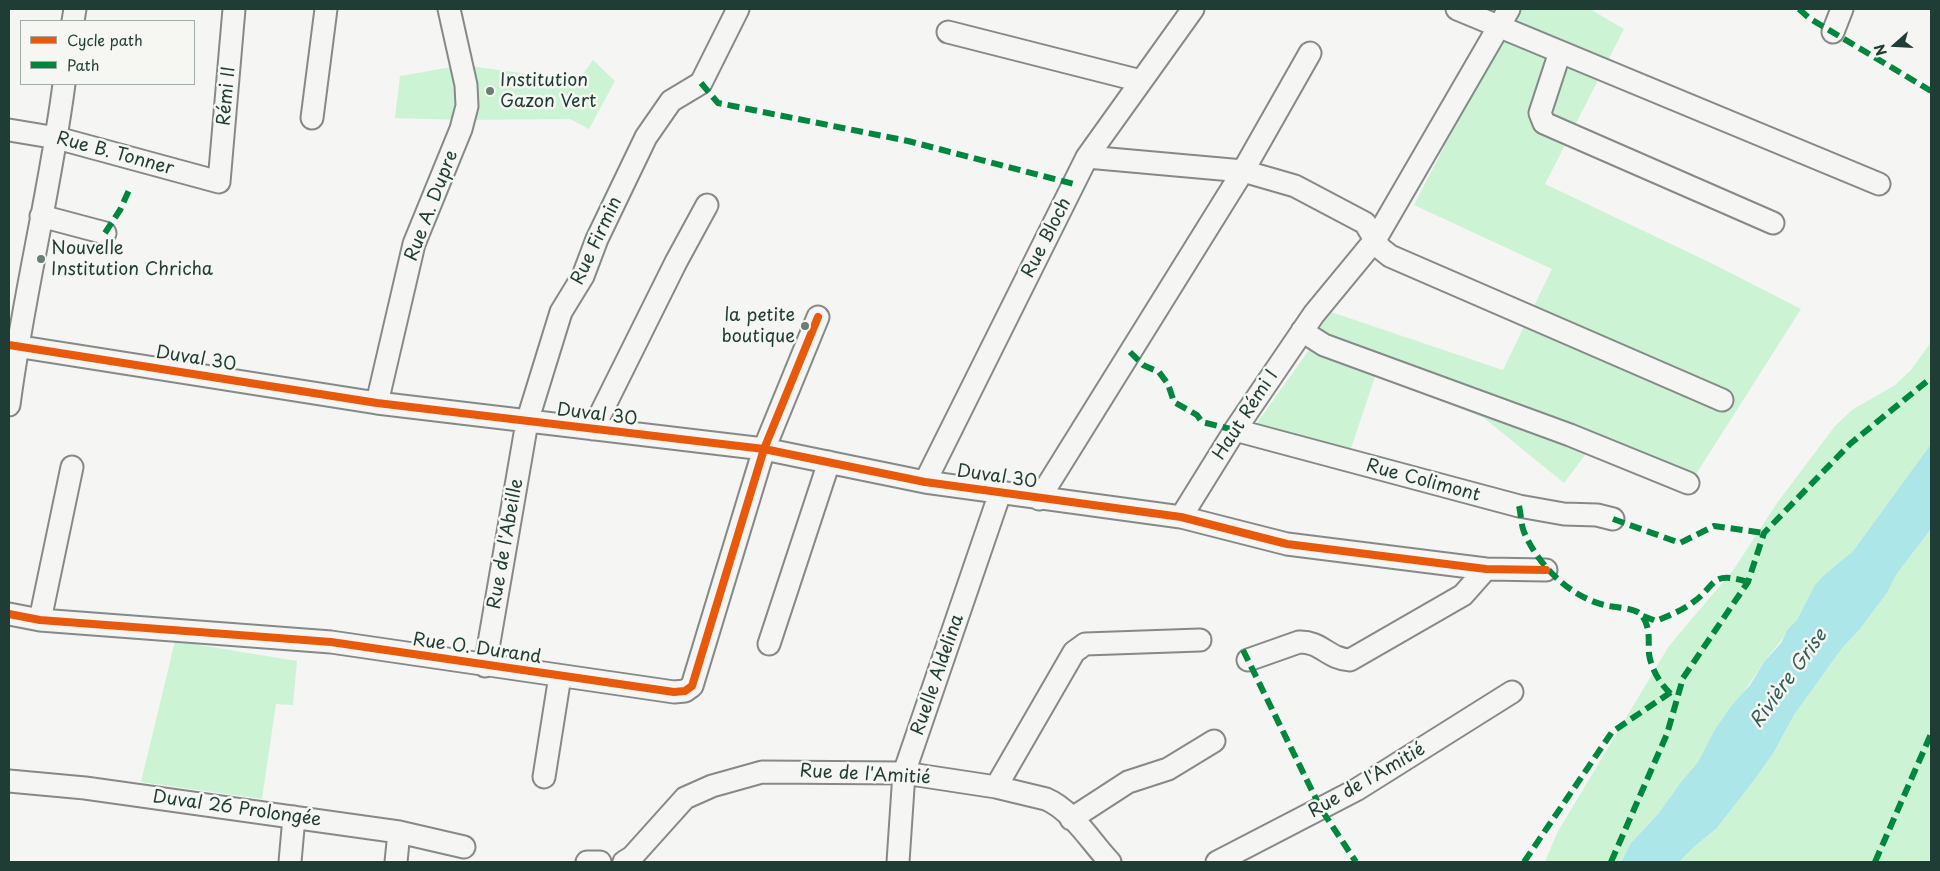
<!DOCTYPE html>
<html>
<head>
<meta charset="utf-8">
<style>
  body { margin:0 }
  #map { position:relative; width:1940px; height:871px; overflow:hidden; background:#f5f5f3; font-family:"Playpen Sans",sans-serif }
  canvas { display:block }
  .frame { position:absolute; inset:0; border:10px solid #1f3d34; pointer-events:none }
  .legend { position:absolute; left:20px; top:20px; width:175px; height:65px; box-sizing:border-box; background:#f6f6f2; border:1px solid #a0aca6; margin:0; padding:6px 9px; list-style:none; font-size:15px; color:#1f3d34 }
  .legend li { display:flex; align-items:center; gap:10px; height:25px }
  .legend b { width:25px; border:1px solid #a0aca6 }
  .north { position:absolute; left:1870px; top:20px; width:50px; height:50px; -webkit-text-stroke:4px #f6f6f2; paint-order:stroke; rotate:251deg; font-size:14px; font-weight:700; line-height:20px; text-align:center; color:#1f3d34 }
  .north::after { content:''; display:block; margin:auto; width:18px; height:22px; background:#1f3d34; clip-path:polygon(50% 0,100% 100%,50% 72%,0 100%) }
</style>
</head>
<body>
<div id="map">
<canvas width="1940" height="871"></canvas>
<div class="frame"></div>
<ul class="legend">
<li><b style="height:6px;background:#e8590c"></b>Cycle path</li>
<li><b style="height:6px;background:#00873e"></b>Path</li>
</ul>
<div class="north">N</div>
</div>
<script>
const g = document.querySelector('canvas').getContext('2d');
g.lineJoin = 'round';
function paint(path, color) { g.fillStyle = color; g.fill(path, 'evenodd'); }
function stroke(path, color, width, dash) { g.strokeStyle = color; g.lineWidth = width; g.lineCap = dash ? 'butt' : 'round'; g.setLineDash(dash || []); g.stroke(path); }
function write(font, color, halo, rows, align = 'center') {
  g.font = font + ' "Playpen Sans",sans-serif'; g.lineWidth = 5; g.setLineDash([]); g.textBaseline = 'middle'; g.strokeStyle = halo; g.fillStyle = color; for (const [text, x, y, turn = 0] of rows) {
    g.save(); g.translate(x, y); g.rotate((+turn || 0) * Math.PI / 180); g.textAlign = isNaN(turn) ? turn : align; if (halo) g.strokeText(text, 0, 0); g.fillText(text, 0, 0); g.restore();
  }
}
paint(new Path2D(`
  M 1446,9 L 1590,9 L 1624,29 L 1545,184 L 1713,264 L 1801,309 L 1693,479 L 1595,442 L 1564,483 L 1484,418 L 1376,374 L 1347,460 L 1252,430 L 1311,347 L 1328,311 L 1503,370 L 1552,269 L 1414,205 L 1507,25 Z
  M 593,60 L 615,81 L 589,129 L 570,119 L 464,120 L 395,118 L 400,76 L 463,65 L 578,81 Z
  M 1931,342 L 1931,444 L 1853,551 L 1824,575 L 1797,620 L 1764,662 L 1741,696 L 1732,705 L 1698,762 L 1681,782 L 1658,814 L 1631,843 L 1621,862 L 1545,862 L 1557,833 L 1669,646 L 1734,569 L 1777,503 L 1835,426 L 1852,410 L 1895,385 L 1911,370 Z
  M 1931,529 L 1931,862 L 1679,862 L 1695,846 L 1717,828 L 1758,775 L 1774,752 L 1794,715 L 1843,647 L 1860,629 L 1887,593 L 1896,575 Z
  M 175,641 L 297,661 L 293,705 L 276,704 L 262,799 L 141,782 Z`), '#cdf3d5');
paint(new Path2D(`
  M 1931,444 L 1931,529 L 1896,575 L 1887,593 L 1860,629 L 1843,647 L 1794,715 L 1774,752 L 1758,775 L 1717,828 L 1695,846 L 1679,862 L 1621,862 L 1631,843 L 1658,814 L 1681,782 L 1698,762 L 1716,728 L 1732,705 L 1750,685 L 1764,662 L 1781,643 L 1788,629 L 1797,620 L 1815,585 L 1824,575 L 1853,551 Z`), '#ade6e8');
const minor = new Path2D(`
  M 1457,9 L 1879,184
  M 73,21 L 75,9
  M 948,32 L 1141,81
  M 1833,32 L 1842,9
  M 1560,52 L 1540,113 L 1544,123 L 1773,223
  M 312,118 L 326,9
  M 9,130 L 57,138 L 219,182 L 234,9
  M 1087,157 L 1243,171 L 1295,186 L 1365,223 L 1380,248 L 1390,256 L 1722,400
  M 41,216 L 105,233
  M 1302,331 L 1324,345 L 1570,435 L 1688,483
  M 9,345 L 377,403 L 764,449 L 925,482 L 1181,517 L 1287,544 L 1486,569 L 1546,570
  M 377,403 L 414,244 L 461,129 L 467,106 L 466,85 L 449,9
  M 9,405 C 23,297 50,192 64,84
  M 593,429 L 676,262 L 707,205
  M 1235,430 L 1519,506 L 1564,514 L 1597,515 L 1613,519
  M 925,482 L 1087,157 L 1193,9
  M 1039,499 L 1243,171 L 1310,53
  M 1181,517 L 1235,430 L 1314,314 L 1375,240 L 1509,9
  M 9,614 L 40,620 L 331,642 L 674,692 L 685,691 L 692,686 L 764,449 L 818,317
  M 40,620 L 72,467
  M 769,644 L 829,462
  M 1248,660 L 1299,642 C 1321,641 1328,659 1350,660 L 1463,595 L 1486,569
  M 485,666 L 527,422 L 561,312 L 583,276 L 597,239 L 646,137 L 671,101 L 701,83 L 738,9
  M 544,777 L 560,676
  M 9,781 L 85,788 L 399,832 L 464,847
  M 996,787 L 1074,652 L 1085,644 L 1200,640
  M 1071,819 L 1128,782 L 1168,769 L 1214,741
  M 290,862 L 294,817
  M 396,862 L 399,832
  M 587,862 L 600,862
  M 624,862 L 632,857 L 685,798 L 712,786 L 762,772 L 904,773 L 996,787 L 1046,799 C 1072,810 1091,842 1110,862
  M 898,862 L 904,773 L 1000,493
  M 1217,862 L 1356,790 L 1512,692`);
stroke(minor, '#858a88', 25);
stroke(minor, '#f5f5f3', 21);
stroke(new Path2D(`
  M 1799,9 L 1809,18 L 1931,91
  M 701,83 L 718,103 L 908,141 L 1074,184
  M 105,233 L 120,210 L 130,188
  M 1130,352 L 1143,365 L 1159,372 L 1168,384 L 1174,402 L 1197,415 L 1202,422 L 1235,430
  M 1519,506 C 1521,514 1521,525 1524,532 C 1538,565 1569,596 1604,605 C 1615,608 1637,607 1643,617 C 1651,630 1648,641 1649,654 C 1651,669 1661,685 1671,694
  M 1613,519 L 1680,543 L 1714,526 L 1764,533
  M 1643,616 L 1656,621 C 1668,616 1681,611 1692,603 C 1718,585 1709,570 1748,582
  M 1243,650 L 1321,809 L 1356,862
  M 1524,862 L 1612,732 L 1674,690
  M 1611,862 L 1667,734 L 1683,678 L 1748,582 L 1764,533 L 1850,444 L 1931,378
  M 1875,862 L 1931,734`), '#00873e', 6, [12, 6]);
stroke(new Path2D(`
  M 9,345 L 377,403 L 764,449 L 925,482 L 1181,517 L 1287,544 L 1486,569 L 1546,570
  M 9,614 L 40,620 L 331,642 L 674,692 L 685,691 L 692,686 L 764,449 L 818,317`), '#e8590c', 8);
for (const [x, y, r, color] of [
  [490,91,5,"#6a7d77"],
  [41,259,5,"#6a7d77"],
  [805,326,5,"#6a7d77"]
]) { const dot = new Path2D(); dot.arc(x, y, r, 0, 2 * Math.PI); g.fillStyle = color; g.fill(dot); stroke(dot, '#f6f6f2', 2); }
write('18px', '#1f3d34', '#f6f6f2', [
  ["Institution",500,81],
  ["Gazon Vert",500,102],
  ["Nouvelle",51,249],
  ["Institution Chricha",51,270],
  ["la petite",795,316,"right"],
  ["boutique",795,337,"right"]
], 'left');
write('18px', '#1f3d34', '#f6f6f2', [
  ["Rémi II",227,96,-85],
  ["Rue B. Tonner",115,154,15],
  ["Rue A. Dupre",432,206,-69],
  ["Rue Bloch",1047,238,-63],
  ["Rue Firmin",597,241,-65],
  ["Duval 30",196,359,9],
  ["Duval 30",597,415,7],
  ["Haut Rémi I",1246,415,-57],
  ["Duval 30",997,477,8],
  ["Rue Colimont",1423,481,15],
  ["Rue de l'Abeille",506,544,-80],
  ["Rue O. Durand",477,649,8],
  ["Ruelle Aldelina",938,675,-71],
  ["Rue de l'Amitié",865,775,3],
  ["Rue de l'Amitié",1367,781,-30],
  ["Duval 26 Prolongée",237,809,8]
]);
write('italic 19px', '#355e57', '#f6f6f2', [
  ["Rivière Grise",1789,679,-54]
]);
</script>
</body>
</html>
